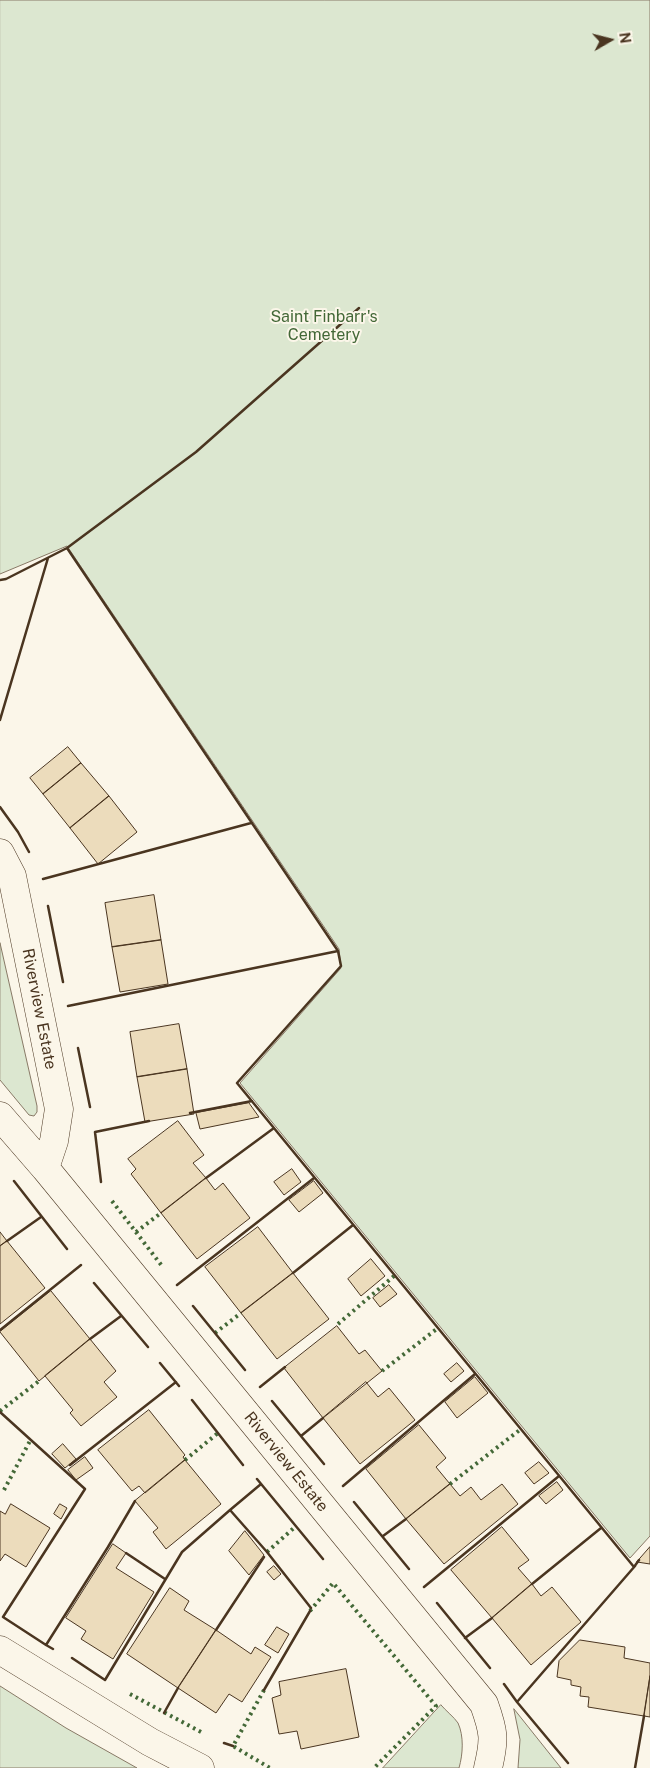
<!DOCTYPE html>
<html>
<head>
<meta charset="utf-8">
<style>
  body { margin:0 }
  #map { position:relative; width:650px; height:1768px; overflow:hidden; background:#fbf6e9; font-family:"Public Sans",sans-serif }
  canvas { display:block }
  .north { position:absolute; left:585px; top:15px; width:50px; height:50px; -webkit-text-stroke:4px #fbf6e9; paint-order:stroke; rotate:82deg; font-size:14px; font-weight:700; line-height:20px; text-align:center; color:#4a3520 }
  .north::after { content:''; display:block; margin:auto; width:18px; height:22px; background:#4a3520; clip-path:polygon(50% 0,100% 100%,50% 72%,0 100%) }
</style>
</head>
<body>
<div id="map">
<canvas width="650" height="1768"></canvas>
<div class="north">N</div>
</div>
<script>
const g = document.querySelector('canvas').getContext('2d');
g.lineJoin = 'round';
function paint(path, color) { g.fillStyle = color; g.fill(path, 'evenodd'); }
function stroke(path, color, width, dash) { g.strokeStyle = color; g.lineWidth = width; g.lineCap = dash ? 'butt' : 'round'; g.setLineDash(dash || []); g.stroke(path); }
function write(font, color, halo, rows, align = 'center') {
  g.font = font + ' "Public Sans",sans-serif'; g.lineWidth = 4; g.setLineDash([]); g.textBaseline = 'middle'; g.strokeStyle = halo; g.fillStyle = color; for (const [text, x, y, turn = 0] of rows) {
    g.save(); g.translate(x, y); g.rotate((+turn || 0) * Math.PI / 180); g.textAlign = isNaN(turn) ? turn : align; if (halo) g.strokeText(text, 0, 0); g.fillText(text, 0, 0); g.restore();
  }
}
const green = new Path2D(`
  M 0,0 L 650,0 L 650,1536 L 630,1558 L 240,1083 L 341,968 L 339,949 L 67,546 L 0,574 Z
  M 0,943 L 37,1106 L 37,1112 L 34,1116 L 29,1115 L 0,1080 Z
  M 0,1686 L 66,1728 L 137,1768 L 0,1768 Z
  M 441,1705 C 446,1711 454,1717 458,1723 C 464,1736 463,1754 459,1768 L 383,1768 Z
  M 514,1709 L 561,1768 L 518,1768 L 520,1740 Z`);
paint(green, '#dce7d0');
stroke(green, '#887966', 1);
const building = new Path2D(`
  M 68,747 L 81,763 L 43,794 L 30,778 Z
  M 81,763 L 109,796 L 70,828 L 43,794 Z
  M 109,796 L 137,832 L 98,864 L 70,828 Z
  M 154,895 L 161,940 L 112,947 L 105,903 Z
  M 161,940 L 168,984 L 120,992 L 112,947 Z
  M 179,1024 L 187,1069 L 137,1077 L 130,1032 Z
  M 187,1069 L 194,1114 L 145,1122 L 137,1077 Z
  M 249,1103 L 259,1117 L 200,1129 L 196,1113 Z
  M 178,1121 L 204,1155 L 193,1163 L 206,1178 L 161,1213 L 131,1174 L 136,1169 L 128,1159 Z
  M 292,1169 L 301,1182 L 284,1195 L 274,1182 Z
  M 206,1178 L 215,1190 L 223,1183 L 250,1218 L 197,1259 L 161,1213 Z
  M 314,1181 L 323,1193 L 299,1212 L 289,1200 Z
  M 258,1227 L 293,1273 L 241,1313 L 205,1267 Z
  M 0,1232 L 7,1241 L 0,1246 Z
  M 7,1241 L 45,1288 L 0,1324 L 0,1246 Z
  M 371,1259 L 385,1276 L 361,1296 L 348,1279 Z
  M 293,1273 L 329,1319 L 277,1359 L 241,1313 Z
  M 389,1285 L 397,1294 L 380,1307 L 373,1298 Z
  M 51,1291 L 90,1339 L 39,1381 L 0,1332 Z
  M 337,1326 L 359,1354 L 365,1350 L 382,1371 L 323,1418 L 284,1368 Z
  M 90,1339 L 116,1371 L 104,1382 L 117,1397 L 81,1426 L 70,1413 L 73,1410 L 45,1376 Z
  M 457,1363 L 464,1371 L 451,1382 L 444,1374 Z
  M 475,1377 L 488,1393 L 457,1418 L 445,1402 Z
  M 366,1382 L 378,1397 L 389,1388 L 415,1420 L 360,1464 L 323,1418 Z
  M 149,1410 L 185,1455 L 183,1457 L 185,1460 L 145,1493 L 139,1486 L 132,1491 L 98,1450 Z
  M 419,1425 L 446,1458 L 436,1467 L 450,1484 L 406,1519 L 366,1469 Z
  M 63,1444 L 76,1459 L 65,1468 L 52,1454 Z
  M 85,1457 L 93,1468 L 76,1480 L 68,1470 Z
  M 185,1460 L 221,1504 L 166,1549 L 153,1532 L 158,1528 L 135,1501 Z
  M 539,1462 L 549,1473 L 534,1484 L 525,1473 Z
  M 557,1482 L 563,1490 L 546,1504 L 539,1496 Z
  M 450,1484 L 460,1496 L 471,1487 L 481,1500 L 502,1484 L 518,1504 L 444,1564 L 406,1519 Z
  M 11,1504 L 50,1528 L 26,1567 L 5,1554 L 0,1561 L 0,1511 L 5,1514 Z
  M 60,1504 L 67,1508 L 61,1519 L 54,1514 Z
  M 502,1527 L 529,1560 L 518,1568 L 532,1584 L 492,1618 L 451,1570 Z
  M 245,1531 L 264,1555 L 249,1575 L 229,1551 Z
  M 113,1544 L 126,1553 L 116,1568 L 154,1592 L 113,1659 L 81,1639 L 86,1631 L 66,1618 Z
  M 650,1547 L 650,1564 L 637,1562 Z
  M 274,1566 L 281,1574 L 274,1580 L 267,1572 Z
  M 532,1584 L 541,1596 L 552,1587 L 581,1622 L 531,1665 L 492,1618 Z
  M 170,1588 L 189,1601 L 184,1610 L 216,1630 L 178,1688 L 127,1654 Z
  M 277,1627 L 289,1634 L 278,1653 L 265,1645 Z
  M 216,1630 L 251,1654 L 255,1647 L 271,1657 L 242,1702 L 229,1694 L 216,1713 L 178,1688 Z
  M 580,1640 L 625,1647 L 624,1658 L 650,1663 L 650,1676 L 644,1716 L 588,1707 L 589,1697 L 580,1696 L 581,1687 L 571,1685 L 571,1680 L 557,1677 L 559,1661 Z
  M 346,1669 L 359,1737 L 301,1749 L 297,1731 L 279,1734 L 272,1698 L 281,1695 L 279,1682 Z
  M 650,1676 L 650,1717 L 644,1716 Z`);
paint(building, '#ecdcbc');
stroke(building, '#4a3520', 1);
const minor = new Path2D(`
  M 0,853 L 12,876 L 59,1109 L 54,1141 L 45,1168
  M 0,1116 L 45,1168 L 484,1704 C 494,1732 495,1739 488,1768
  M 0,1650 L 150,1742 L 200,1768`);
stroke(minor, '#4a3520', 29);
stroke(minor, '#fbf6e9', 28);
stroke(new Path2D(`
  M 112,1201 L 162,1266
  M 136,1232 L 161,1213
  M 338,1324 L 394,1276
  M 215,1333 L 241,1313
  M 382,1371 L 438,1328
  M 0,1411 L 39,1381
  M 185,1460 L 218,1433
  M 450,1484 L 521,1429
  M 4,1490 L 31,1439
  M 267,1552 L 296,1526
  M 310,1611 L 333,1583 L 436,1706 L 374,1768
  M 264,1690 L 233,1746 L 270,1768
  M 130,1694 L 201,1732`), '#436837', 4, [2.5, 4]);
stroke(new Path2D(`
  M 67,548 L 338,951 L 341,966 L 237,1083 L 634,1567 L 639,1560
  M 0,580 L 6,579 L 67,548 L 196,452 L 359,308
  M 0,720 L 48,558
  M 0,807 L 18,832 L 29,852
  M 43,879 L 251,823
  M 48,906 L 63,982
  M 68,1006 L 338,951
  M 78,1048 L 90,1107
  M 190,1113 L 252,1101
  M 206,1178 L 274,1128
  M 14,1181 L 67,1249
  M 101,1182 L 95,1132 L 149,1121
  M 7,1241 L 41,1217
  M 293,1273 L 353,1225
  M 94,1283 L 148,1347
  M 177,1285 L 314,1178
  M 193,1306 L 245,1370
  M 0,1330 L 81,1265
  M 90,1339 L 121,1316
  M 160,1363 L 179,1386
  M 260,1387 L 285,1367
  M 192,1400 L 243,1465
  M 272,1401 L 324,1464
  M 0,1412 L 85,1489 L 3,1617 L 46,1645
  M 301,1436 L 323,1418
  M 70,1465 L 176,1382
  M 257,1479 L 323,1559
  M 261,1484 L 230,1510 L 267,1552 L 311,1608
  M 343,1486 L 475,1374
  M 354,1502 L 409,1569
  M 383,1536 L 406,1519
  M 126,1553 L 165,1579
  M 532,1584 L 601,1528
  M 424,1587 L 559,1476
  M 437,1603 L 490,1668
  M 216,1630 L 264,1557
  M 465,1638 L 492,1618
  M 53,1649 L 46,1645 L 108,1547 L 135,1501
  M 72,1658 L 105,1680 L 182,1552 L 230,1510
  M 504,1684 L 517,1702
  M 264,1690 L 310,1611
  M 164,1713 L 178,1688
  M 224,1743 L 233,1746
  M 568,1763 L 517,1702 L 635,1566
  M 635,1768 L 644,1716`), '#4a3520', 2.5);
write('16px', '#436837', '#fbf6e9', [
  ["Saint Finbarr's",324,317],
  ["Cemetery",324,335]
]);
write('16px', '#4a3520', '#fbf6e9', [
  ["Riverview Estate",39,1009,79],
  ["Riverview Estate",286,1462,51]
]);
</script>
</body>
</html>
